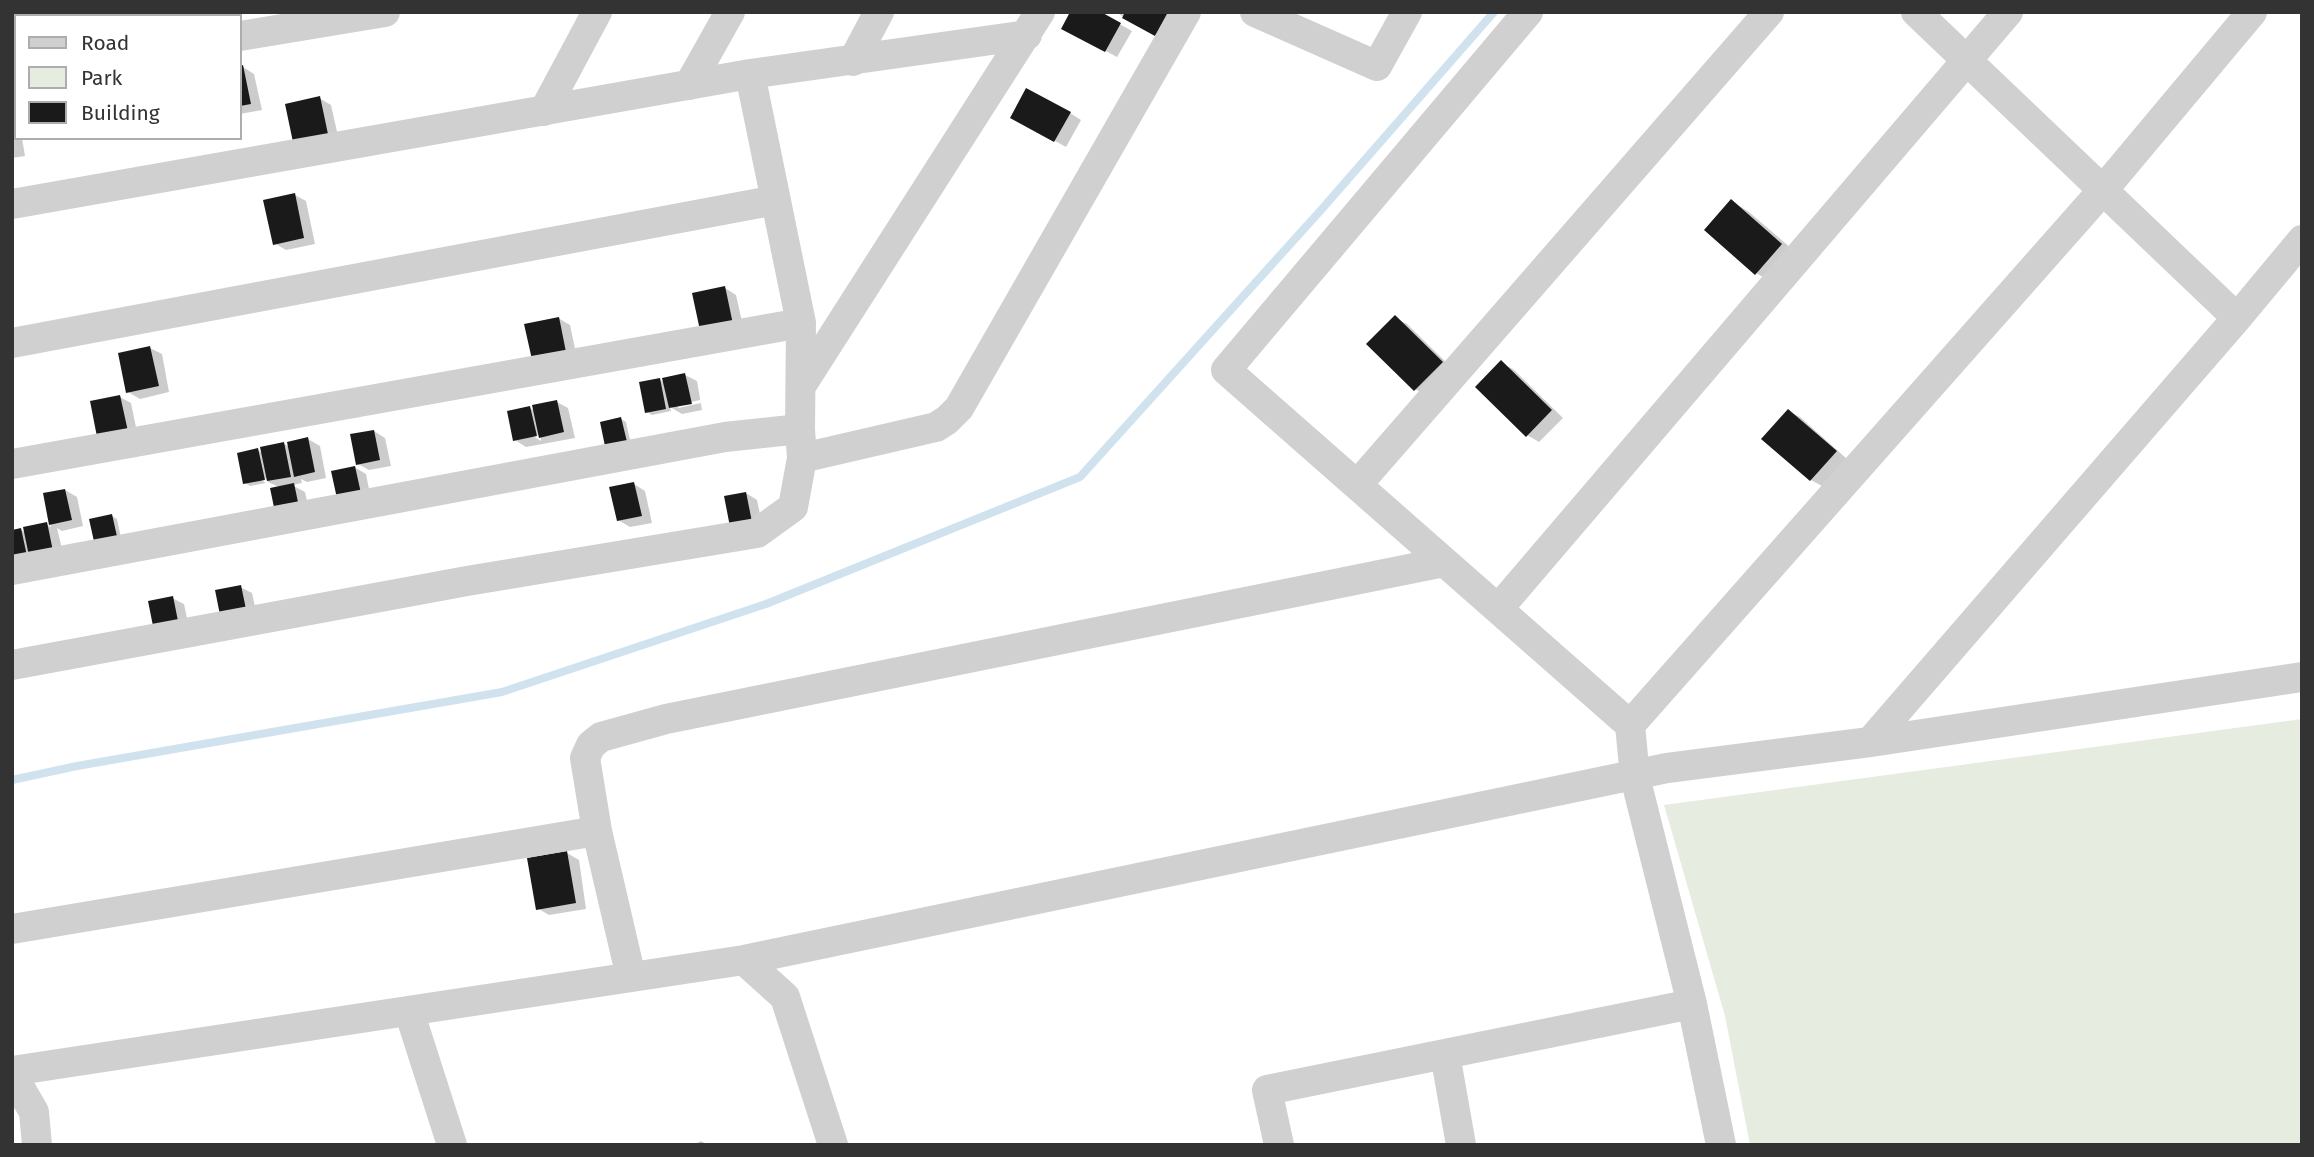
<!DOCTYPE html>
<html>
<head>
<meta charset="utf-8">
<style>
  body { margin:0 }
  #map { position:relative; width:2314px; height:1157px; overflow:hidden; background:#fff; font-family:"Fira Sans",sans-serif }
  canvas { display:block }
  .frame { position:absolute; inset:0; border:14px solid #333; pointer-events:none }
  .legend { position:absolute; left:14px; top:14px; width:228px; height:126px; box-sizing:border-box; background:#fff; border:2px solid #adadad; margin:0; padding:9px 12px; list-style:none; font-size:21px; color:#333 }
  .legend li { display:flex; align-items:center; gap:14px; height:35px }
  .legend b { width:35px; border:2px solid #adadad }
</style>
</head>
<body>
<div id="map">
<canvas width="2314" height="1157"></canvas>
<div class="frame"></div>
<ul class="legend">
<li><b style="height:9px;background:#d0d0d0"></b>Road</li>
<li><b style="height:19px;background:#e6ecdf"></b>Park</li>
<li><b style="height:19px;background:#1a1a1a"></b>Building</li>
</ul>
</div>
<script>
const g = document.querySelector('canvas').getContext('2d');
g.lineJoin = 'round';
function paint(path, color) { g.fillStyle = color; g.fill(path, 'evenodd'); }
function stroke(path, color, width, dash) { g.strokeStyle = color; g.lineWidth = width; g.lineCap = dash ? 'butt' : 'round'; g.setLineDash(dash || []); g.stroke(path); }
paint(new Path2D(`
  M 2302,719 L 2302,1145 L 1750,1145 L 1725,1016 L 1664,805 Z`), '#e6ecdf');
paint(new Path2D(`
  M 127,12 L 205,12 L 206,16 L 128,16 Z
  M 1098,12 L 1132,31 L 1117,57 L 1063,28 Z
  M 1115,12 L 1170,12 L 1168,41 Z
  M 243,67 L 254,74 L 262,110 L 240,114 L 240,68 Z
  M 319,98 L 331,105 L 340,145 L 287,105 Z
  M 12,110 L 16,112 L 16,138 L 22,138 L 25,156 L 12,158 Z
  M 1070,113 L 1081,120 L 1066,147 L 1012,117 Z
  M 295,195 L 306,201 L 315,244 L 286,250 L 274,243 Z
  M 1732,201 L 1749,212 L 1799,255 L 1773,283 L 1756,273 Z
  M 725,288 L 736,295 L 745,335 L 714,341 Z
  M 558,318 L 570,325 L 578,363 L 546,370 Z
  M 1395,318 L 1407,324 L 1453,369 L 1427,396 L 1415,389 Z
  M 150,348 L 162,354 L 169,392 L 140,399 L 128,392 Z
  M 1501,363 L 1513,369 L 1563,418 L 1539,442 L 1527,435 Z
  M 685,375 L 697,381 L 702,410 L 682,414 L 670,407 L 671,411 L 652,415 L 647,412 L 660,380 L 665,383 ZM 700,400 L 701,403 L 678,408 L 678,405 Z
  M 120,397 L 131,403 L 139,442 L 112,448 Z
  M 557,402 L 568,408 L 575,438 L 526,447 L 515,440 L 530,408 L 535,411 ZM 530,430 L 541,437 L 541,441 L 528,433 Z
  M 1788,411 L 1800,417 L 1847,459 L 1822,486 L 1811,480 Z
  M 621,419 L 626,422 L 632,449 L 613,453 Z
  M 374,431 L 385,438 L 391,466 L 369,470 L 358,464 Z
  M 308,439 L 320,446 L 326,478 L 307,482 L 301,479 L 302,483 L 292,485 L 305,492 L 311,519 L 281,488 L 268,482 L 268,480 L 258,474 L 256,477 L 266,483 L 250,486 L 245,483 L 257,450 L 263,453 L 284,444 L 290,447 Z
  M 354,467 L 366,474 L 372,504 L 351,509 Z
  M 634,484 L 645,491 L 652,523 L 630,527 L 618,520 Z
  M 65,490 L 77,497 L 83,526 L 62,531 L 57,528 L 65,562 L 13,562 L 21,530 L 26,533 L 46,524 L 51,527 L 45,495 Z
  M 746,493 L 757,500 L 764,533 L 745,537 Z
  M 112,516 L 117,519 L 122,543 L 102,548 Z
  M 240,587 L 252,593 L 259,625 L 235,630 Z
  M 172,598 L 184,604 L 191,637 L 168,642 Z
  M 567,853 L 579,860 L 586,909 L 549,915 L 537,908 Z
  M 701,1141 L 708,1145 L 693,1145 Z`), '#0003');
stroke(new Path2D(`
  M 12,780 L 77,766 L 502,692 L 766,604 L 1080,477 L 1321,210 L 1494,12`), '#cfe2ee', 8);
paint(new Path2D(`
  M 126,12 L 160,12 L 161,16 L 126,16 Z
  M 164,12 L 195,12 L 196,16 L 164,16 Z
  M 1070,12 L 1101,12 L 1121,23 L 1105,52 L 1061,29 Z
  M 1125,12 L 1168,12 L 1155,36 L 1122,18 Z
  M 243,65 L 251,104 L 240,106 L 240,66 Z
  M 1026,88 L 1071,112 L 1054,142 L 1010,118 Z
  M 320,96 L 329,139 L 294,147 L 285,104 Z
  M 295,193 L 304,238 L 273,245 L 263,200 Z
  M 1731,199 L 1782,244 L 1755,275 L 1704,230 Z
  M 725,286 L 734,329 L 701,335 L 692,293 Z
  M 1395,315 L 1443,362 L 1414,391 L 1366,344 Z
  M 559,317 L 567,357 L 533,364 L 524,324 Z
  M 150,346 L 159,386 L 126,393 L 118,353 Z
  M 1501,360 L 1552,410 L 1526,437 L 1475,387 Z
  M 685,373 L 692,404 L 669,408 L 662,378 Z
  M 660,378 L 666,409 L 645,413 L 639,382 Z
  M 120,395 L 129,436 L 98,442 L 90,401 Z
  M 557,400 L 564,432 L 539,438 L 532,405 Z
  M 530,406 L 537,436 L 513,441 L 507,411 Z
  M 1788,409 L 1837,451 L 1810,481 L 1761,439 Z
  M 621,417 L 628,446 L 606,451 L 600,422 Z
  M 374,430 L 380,460 L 356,465 L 350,434 Z
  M 308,437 L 315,472 L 294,477 L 287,442 Z
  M 284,442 L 291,477 L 267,481 L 260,447 Z
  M 258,448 L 265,480 L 243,484 L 237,453 Z
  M 355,466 L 362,498 L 338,503 L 331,471 Z
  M 634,482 L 642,516 L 617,521 L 609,487 Z
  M 294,483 L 300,512 L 276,517 L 270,488 Z
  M 65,489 L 72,520 L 49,525 L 43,493 Z
  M 746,492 L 753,527 L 731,532 L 724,496 Z
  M 112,514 L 118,541 L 95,546 L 89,519 Z
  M 47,522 L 54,556 L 30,561 L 23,527 Z
  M 21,528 L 27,556 L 12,559 L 12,530 Z
  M 241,585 L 248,619 L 222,625 L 215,590 Z
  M 173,596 L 180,631 L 155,636 L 148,601 Z
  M 567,851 L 576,903 L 536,910 L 527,858 Z`), '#1a1a1a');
stroke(new Path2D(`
  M 1255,12 L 1377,66 L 1407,12
  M 1528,12 L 1226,370 L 1630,725 L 1635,777 L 1692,1004 L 1721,1145
  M 240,36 L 385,12
  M 853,61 L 879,12
  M 12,73 L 16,72
  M 689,85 L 730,12
  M 544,111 L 597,12
  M 12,204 L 750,74 L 1027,35
  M 2237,318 L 2302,240
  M 12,343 L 776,200
  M 801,386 L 1040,12
  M 802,458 L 936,427 L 947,420 L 959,408 L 1186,12
  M 12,464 L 801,323
  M 1357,485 L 1769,12
  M 12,570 L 725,437 L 800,429
  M 1498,609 L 2008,12
  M 12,665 L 467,581 L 757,533 L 793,507 L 802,458 L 800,429 L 801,323 L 750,74
  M 1630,725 L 2103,190 L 2252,12
  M 1870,742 L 2237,318 L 1916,12
  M 12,929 L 597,831
  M 744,960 L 785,997 L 833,1145
  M 631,977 L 597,831 L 585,758 L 591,745 L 601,737 L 666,719 L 1444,562
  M 409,1011 L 452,1145
  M 1445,1054 L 1461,1145
  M 12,1071 L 744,960 L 1667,768 L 1870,742 L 2302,677
  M 12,1074 L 34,1112 L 37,1145
  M 1279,1145 L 1267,1090 L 1692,1004`), '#d0d0d0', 30);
</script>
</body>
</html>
